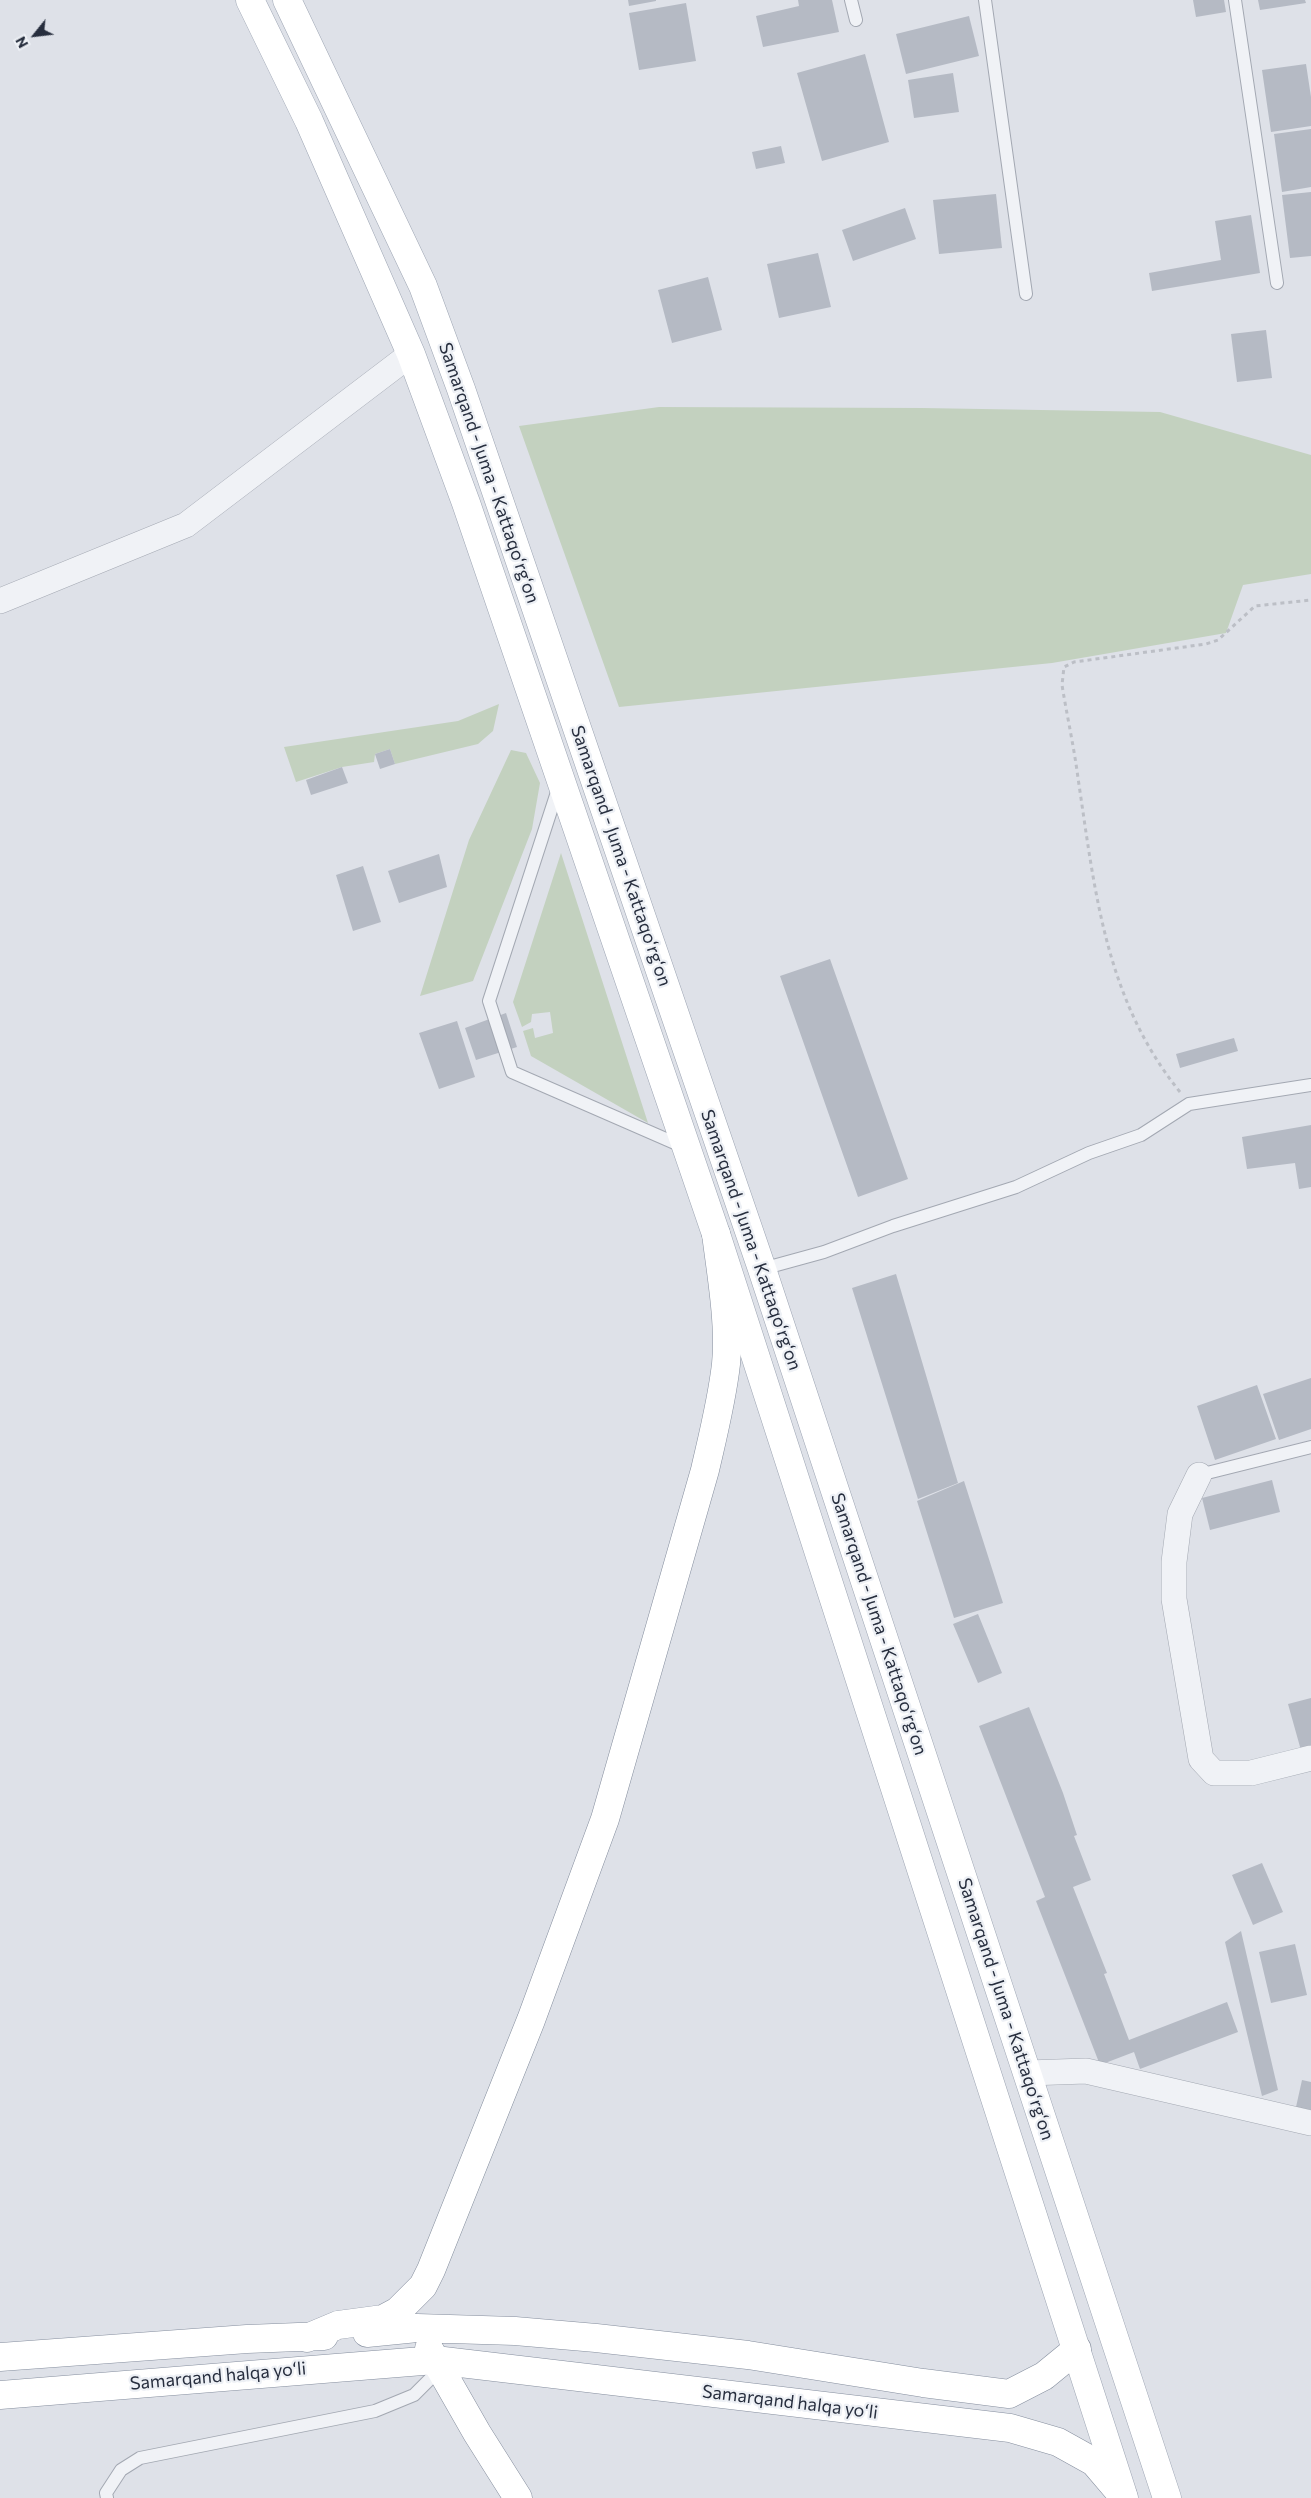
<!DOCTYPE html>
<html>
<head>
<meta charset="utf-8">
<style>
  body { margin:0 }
  #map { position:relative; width:1311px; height:2498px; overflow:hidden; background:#dee1e8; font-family:Commissioner,sans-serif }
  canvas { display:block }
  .north { position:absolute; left:10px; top:10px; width:50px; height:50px; -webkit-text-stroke:4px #edf0f5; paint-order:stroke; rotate:241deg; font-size:14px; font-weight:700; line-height:20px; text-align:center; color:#272e3e }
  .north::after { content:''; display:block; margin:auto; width:18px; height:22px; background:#272e3e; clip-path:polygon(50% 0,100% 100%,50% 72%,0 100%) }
</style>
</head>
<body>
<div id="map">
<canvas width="1311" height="2498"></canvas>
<div class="north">N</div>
</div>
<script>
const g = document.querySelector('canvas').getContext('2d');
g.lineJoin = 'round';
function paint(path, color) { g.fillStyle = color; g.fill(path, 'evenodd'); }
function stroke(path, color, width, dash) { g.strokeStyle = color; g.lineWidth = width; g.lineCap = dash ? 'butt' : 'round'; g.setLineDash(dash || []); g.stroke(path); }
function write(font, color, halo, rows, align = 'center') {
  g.font = font + ' Commissioner,sans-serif'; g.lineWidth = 4.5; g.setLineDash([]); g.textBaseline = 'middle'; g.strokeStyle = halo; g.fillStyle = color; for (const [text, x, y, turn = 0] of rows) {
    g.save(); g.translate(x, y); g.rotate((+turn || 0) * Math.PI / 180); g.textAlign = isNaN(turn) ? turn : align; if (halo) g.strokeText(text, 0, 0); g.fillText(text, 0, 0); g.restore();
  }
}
paint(new Path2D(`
  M 659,407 L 922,408 L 1160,412 L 1311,455 L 1311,574 L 1243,585 L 1226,633 L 1052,663 L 619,707 L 519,426 Z
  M 499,704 L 493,731 L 478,744 L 395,764 L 390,749 L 375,754 L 374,762 L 342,767 L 296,782 L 284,747 L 458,721 Z
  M 511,750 L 526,753 L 540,783 L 532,829 L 473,981 L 420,996 L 469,840 Z
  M 561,853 L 648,1123 L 531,1056 L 523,1031 L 533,1028 L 535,1038 L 553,1033 L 550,1012 L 532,1014 L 531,1022 L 522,1027 L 513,1002 Z`), '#c3d1bf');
paint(new Path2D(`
  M 628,0 L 656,0 L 656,1 L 629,6 Z
  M 798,0 L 832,0 L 839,32 L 763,47 L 756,16 L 799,6 Z
  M 1193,0 L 1224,0 L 1226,12 L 1196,17 Z
  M 1258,0 L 1305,0 L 1306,3 L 1260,10 Z
  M 686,3 L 696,61 L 639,70 L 629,13 Z
  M 969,16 L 979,56 L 906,74 L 896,34 Z
  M 865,54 L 889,142 L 822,161 L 797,73 Z
  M 1306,64 L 1311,97 L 1311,126 L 1271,132 L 1262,70 Z
  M 953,73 L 959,112 L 914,118 L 908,80 Z
  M 1311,129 L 1311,187 L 1282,192 L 1274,134 Z
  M 781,146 L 785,163 L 756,169 L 752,152 Z
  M 1311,192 L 1311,256 L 1290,258 L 1282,195 Z
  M 996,194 L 1002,248 L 939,254 L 933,200 Z
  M 905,208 L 916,239 L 853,261 L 842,230 Z
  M 1251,215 L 1260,273 L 1152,291 L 1149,273 L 1221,260 L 1215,221 Z
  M 818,253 L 831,307 L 779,318 L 767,264 Z
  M 708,277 L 722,330 L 672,343 L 658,290 Z
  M 1266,330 L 1272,378 L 1237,382 L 1231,334 Z
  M 390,749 L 395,764 L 380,769 L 375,754 Z
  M 342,767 L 348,783 L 311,795 L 306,780 Z
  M 439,854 L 447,887 L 399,903 L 388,871 Z
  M 363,866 L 381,922 L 353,931 L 336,875 Z
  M 830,959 L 908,1179 L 858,1197 L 780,976 Z
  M 506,1013 L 517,1047 L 476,1060 L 465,1028 Z
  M 457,1021 L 475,1077 L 439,1089 L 419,1033 Z
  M 1234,1038 L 1238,1051 L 1180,1068 L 1176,1054 Z
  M 1311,1125 L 1311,1187 L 1299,1189 L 1295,1163 L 1247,1169 L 1242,1137 Z
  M 896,1274 L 958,1483 L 918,1499 L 852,1288 Z
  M 1311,1378 L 1311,1429 L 1279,1440 L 1263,1394 Z
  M 1257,1385 L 1276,1439 L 1215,1460 L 1197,1406 Z
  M 1272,1480 L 1280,1512 L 1210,1530 L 1202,1498 Z
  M 964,1481 L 1003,1603 L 954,1618 L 917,1501 Z
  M 978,1614 L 1002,1673 L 978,1683 L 953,1624 Z
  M 1311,1698 L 1311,1752 L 1302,1754 L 1288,1704 Z
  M 1029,1707 L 1063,1793 L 1077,1835 L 1074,1836 L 1091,1880 L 1073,1887 L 1107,1973 L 1104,1974 L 1129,2040 L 1227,2002 L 1238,2032 L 1140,2069 L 1134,2052 L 1100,2065 L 1036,1901 L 1045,1897 L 979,1726 Z
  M 1262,1863 L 1283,1912 L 1253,1925 L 1232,1875 Z
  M 1241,1931 L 1278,2090 L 1262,2096 L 1225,1942 Z
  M 1295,1944 L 1307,1995 L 1271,2003 L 1259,1952 Z
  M 1302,2080 L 1311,2082 L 1311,2110 L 1296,2107 Z`), '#b5bac4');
const lane = new Path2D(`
  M 851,0 L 856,20
  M 985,0 L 1026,294
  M 1235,0 L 1277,283
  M 559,786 L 489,1001 L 512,1072 L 684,1147
  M 762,1269 L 824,1252 L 893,1226 L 1016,1187 L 1089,1153 L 1141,1135 L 1189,1104 L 1311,1085
  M 1199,1475 L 1311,1447
  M 107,2498 L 106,2493 L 121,2470 L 140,2458 L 375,2411 L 414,2395 L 430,2379`);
const street = new Path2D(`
  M 0,601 L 186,525 L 411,354
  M 1199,1475 L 1180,1514 L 1174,1562 L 1174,1599 L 1201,1759 L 1214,1773 L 1251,1773 L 1311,1758
  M 1028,2073 L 1086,2071 L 1311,2123`);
const primary = new Path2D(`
  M 250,0 L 309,121 L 411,354 L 466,503 L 716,1234 L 1124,2498
  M 287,0 L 423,286 L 461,389 L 762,1269 L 1167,2498`);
const highway = new Path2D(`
  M 367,2333 L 417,2328 L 515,2331 L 596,2338 L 748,2355 L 923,2383 L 1009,2394 L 1044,2376 L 1077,2349
  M 307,2338 L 338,2325 L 383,2319 L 398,2311 L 423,2286 L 431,2270 L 531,2020 L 605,1819 L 705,1470 C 713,1435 722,1400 726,1364 C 730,1325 721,1273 716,1234
  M 429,2349 L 477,2433 L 518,2498
  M 0,2357 L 247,2339 L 324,2336
  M 0,2395 L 435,2360 L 1010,2428 L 1058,2442 L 1094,2462 L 1123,2496`);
stroke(lane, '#a3a8b2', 14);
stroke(street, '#a3a8b2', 26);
stroke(primary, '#9da5b3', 29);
stroke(highway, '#858e9e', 29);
stroke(new Path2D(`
  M 1180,1092 C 1105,999 1095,891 1078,778 C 1074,747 1067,716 1062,685 L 1064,667 L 1074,662 L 1206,644 L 1218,640 L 1255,606 L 1311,600`), '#bcbfc6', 3, [4, 4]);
stroke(lane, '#f0f2f6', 12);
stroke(street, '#f0f2f6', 25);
stroke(primary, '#fff', 28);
stroke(highway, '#fff', 28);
write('18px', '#272e3e', '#edf0f5', [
  ["Samarqand - Juma - Kattaqo‘rg‘on",489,473,71],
  ["Samarqand - Juma - Kattaqo‘rg‘on",621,856,71],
  ["Samarqand - Juma - Kattaqo‘rg‘on",751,1240,71],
  ["Samarqand - Juma - Kattaqo‘rg‘on",879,1624,72],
  ["Samarqand - Juma - Kattaqo‘rg‘on",1006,2009,72],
  ["Samarqand halqa yoʻli",218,2376,-5],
  ["Samarqand halqa yoʻli",790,2402,7]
]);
</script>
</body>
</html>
